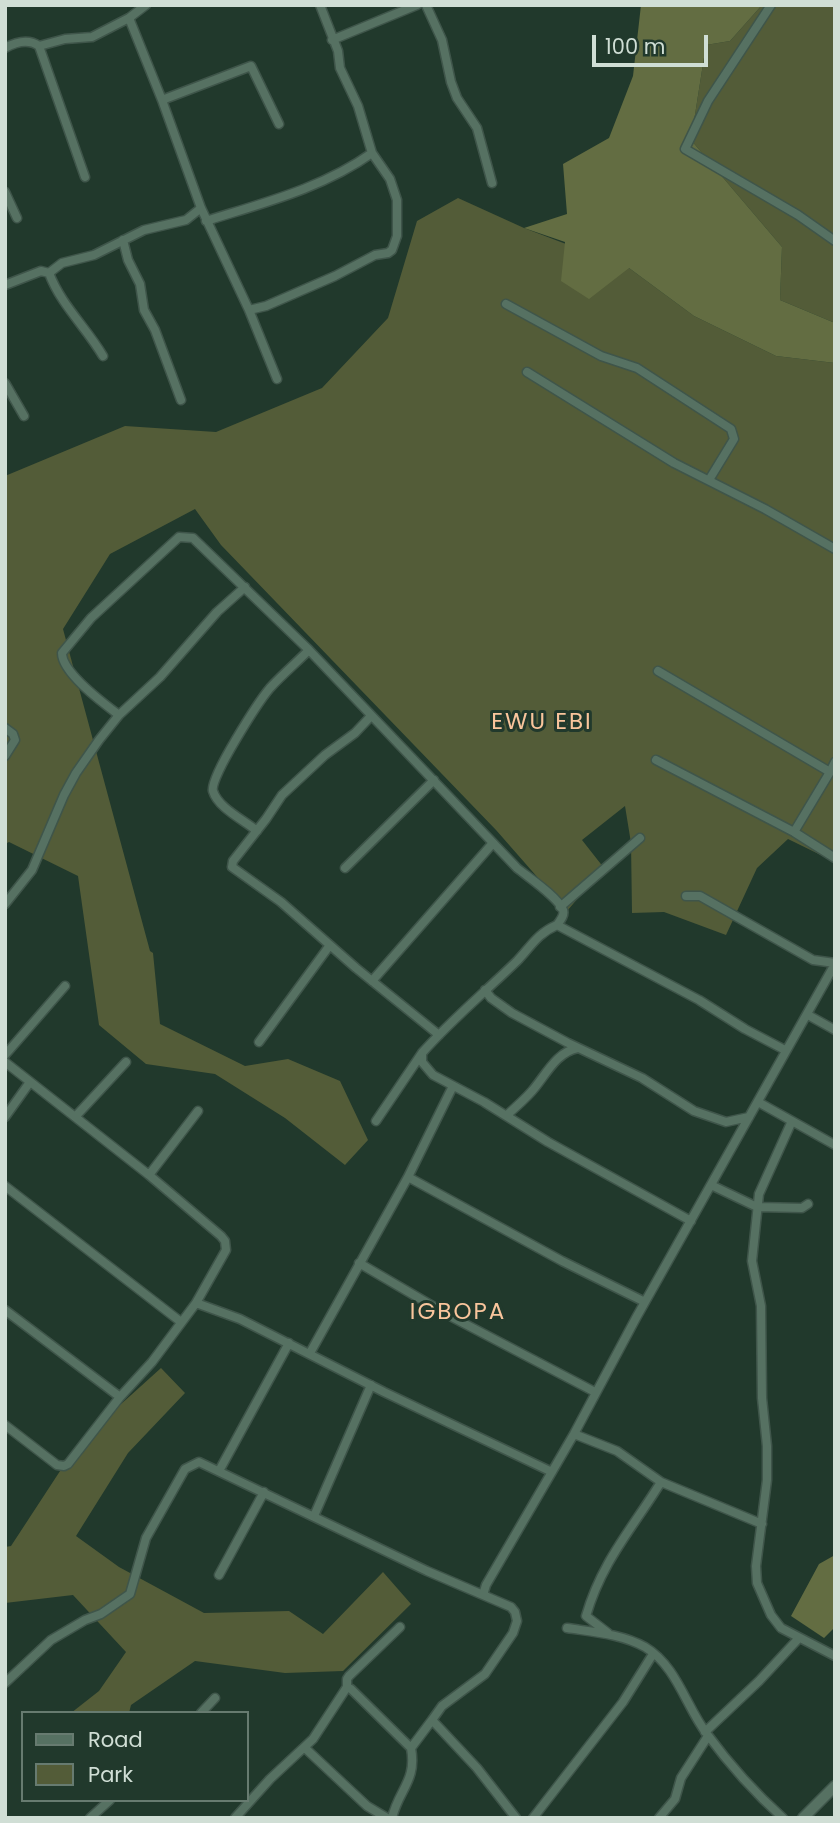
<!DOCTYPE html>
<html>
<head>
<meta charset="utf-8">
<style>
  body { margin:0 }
  #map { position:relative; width:840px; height:1823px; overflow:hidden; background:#21392c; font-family:Poppins,sans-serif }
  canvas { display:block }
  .frame { position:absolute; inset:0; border:7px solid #d0ded5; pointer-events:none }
  .legend { position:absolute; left:21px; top:1711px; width:228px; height:91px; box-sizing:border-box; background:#21392c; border:2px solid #677b70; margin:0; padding:9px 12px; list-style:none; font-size:21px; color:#d0ded5 }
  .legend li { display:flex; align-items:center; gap:14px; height:35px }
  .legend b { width:35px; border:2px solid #677b70 }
  .scale { position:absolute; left:592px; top:35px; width:116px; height:32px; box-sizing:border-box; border:4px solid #d0ded5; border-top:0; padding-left:9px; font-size:21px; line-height:24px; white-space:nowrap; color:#d0ded5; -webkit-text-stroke:5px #21392c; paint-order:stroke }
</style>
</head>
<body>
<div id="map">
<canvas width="840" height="1823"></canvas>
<div class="frame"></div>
<ul class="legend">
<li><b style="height:9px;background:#567162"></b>Road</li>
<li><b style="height:19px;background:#535c38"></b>Park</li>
</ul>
<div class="scale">100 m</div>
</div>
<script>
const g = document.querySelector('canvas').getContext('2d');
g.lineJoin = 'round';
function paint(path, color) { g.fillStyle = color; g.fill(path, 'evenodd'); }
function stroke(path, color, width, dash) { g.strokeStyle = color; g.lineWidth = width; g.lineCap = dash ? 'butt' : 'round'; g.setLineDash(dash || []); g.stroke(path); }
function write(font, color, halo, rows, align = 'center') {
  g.font = font + ' Poppins,sans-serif'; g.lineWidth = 6; g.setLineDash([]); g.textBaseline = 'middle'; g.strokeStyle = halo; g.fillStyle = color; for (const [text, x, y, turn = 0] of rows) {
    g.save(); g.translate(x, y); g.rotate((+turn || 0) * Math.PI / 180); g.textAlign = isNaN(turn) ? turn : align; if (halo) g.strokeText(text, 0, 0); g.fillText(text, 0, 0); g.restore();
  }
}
paint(new Path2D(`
  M 762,5 L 835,5 L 835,323 L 780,300 L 782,247 L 691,140 L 706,45 L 730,41 Z
  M 458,198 L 524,228 L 629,268 L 694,316 L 776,356 L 835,363 L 835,862 L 788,839 L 757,868 L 726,935 L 664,912 L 632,913 L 631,843 L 625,806 L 582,840 L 604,868 L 567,911 L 496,830 L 221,545 L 195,509 L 110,554 L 63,629 L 150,951 L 153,953 L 160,1024 L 245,1066 L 288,1059 L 340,1081 L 368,1140 L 345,1165 L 285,1118 L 215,1074 L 146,1064 L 99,1025 L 78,876 L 9,842 L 5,844 L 5,476 L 125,426 L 216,432 L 322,388 L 388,318 L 417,221 Z
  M 161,1368 L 185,1393 L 128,1453 L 76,1536 L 119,1567 L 204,1613 L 289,1611 L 323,1634 L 383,1572 L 411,1604 L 343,1671 L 285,1673 L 195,1661 L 131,1705 L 129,1713 L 71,1713 L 99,1691 L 126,1652 L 73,1595 L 5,1603 L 5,1547 L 11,1546 L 79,1442 Z`), '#535c38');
paint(new Path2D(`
  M 641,5 L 762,5 L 730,41 L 706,45 L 691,140 L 782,247 L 780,300 L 835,323 L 835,363 L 776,356 L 694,316 L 629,268 L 589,299 L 561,281 L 565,242 L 524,228 L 567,214 L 563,164 L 609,138 L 633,76 Z
  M 835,1555 L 835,1627 L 824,1638 L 791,1616 L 819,1564 Z`), '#636d42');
const minor = new Path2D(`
  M 426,5 L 442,40 L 451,82 L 457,98 L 477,128 L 492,183
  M 771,5 L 708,101 L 685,149 L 798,215 L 835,241
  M 129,18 L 162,100 L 201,208 L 249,310 L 277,379
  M 332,40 L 417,5
  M 39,46 L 85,177
  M 5,48 C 16,42 29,39 39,46 L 65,39 L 92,37 L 129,18 L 146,5
  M 162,100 L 251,66 L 279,124
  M 5,192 L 17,218
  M 206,221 C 263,203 323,188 372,153
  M 123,240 L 128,260 L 140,284 L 144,310 L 155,330 L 181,400
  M 49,273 C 61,305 86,327 103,356
  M 5,285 L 41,271 L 49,273 L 62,263 L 94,255 L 144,230 L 186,220 L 201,208
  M 506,304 L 601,356 L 637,368 L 731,429 L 734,439 L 709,480
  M 249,310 L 266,306 L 335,276 L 375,255 L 388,253 L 392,250 L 397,236 L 397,200 L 390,179 L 372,153 L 358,106 L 340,68 L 338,51 L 320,5
  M 527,372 L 674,463 L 765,509 L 835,549
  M 5,383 L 24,416
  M 658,671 L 830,772 L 794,832
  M 119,715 C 103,703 62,673 62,653 L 91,618 L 179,537 L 193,538 L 309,650 L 517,868 C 528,877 558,897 563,910 C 565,915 560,921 557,925 L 699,1000 L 745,1029 L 785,1050
  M 371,716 L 355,733 L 325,755 L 282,795 L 266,819 L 233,861 L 232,867 L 281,902 L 356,968 L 439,1035
  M 5,728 L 13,734 L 15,740 L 5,756
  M 656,760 L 794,832 L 835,858
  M 830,772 L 835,762
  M 257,831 C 244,820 218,808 213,791 C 209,778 259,701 270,688 C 282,675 296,663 309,650
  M 345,868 L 434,780
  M 686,896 L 700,896 L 813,960 L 835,963
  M 5,904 L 32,870 L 64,795 L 76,773 L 99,740 L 119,715 L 160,677 L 217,612 L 245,587
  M 560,907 L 640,838
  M 557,925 C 537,934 532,945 517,961 C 485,992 451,1020 422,1053 L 422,1062 L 433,1075 L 484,1102 L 548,1142 L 691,1221
  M 372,981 L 493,843
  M 485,990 L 491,998 L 512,1013 L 568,1043 L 642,1078 L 694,1111 L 726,1122 L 749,1117
  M 808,1015 L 835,1030
  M 259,1042 L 330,945
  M 5,1055 L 65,986
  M 5,1062 L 149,1175 L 221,1236 L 225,1241 L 226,1250 L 196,1303
  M 758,1102 L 835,1145
  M 507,1115 C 516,1107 525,1099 532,1091 C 546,1075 556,1052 578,1048
  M 5,1117 L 30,1082
  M 75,1117 L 126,1062
  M 376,1121 L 422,1053
  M 792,1121 L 759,1194 L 752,1261 L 761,1306 L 762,1398 L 767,1446 L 767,1480 L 756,1566 L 757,1583 L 771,1615 L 781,1628 L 835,1656
  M 149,1175 L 198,1111
  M 408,1177 L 562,1261 L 645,1302
  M 711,1185 L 757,1207 L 802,1208 L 808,1204
  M 5,1186 L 181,1322
  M 359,1263 L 448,1315 L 595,1392
  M 5,1310 L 120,1397
  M 310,1353 L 408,1177 L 453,1086
  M 5,1425 L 57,1465 L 64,1466 L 68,1464 L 120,1397 L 152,1362 L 196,1303 L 240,1319 L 384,1392 L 552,1472
  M 574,1434 L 617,1451 L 661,1482 L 762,1524
  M 219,1471 L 289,1343
  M 314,1516 L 371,1385
  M 219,1575 L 264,1492
  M 567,1628 C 593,1632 622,1634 645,1647 C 677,1666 686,1707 707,1734 C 729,1764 755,1793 783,1818
  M 608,1633 L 586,1616 C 602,1561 632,1529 661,1482
  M 5,1683 L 51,1640 L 85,1620 L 101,1614 L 130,1594 L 146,1538 L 185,1469 L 199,1462 L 427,1571 L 483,1595
  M 347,1687 L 347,1679 L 349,1676 L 400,1627
  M 201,1713 L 215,1698
  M 705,1732 L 759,1681 L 799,1638
  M 305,1748 L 367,1806 L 387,1818
  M 90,1818 L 110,1800
  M 235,1818 L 270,1779 L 313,1739 L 347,1687 L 351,1689 L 411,1748
  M 392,1818 C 399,1789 417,1781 411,1748 L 432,1720
  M 516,1818 L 477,1768 L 432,1720 L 442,1706 L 485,1674 L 513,1633 L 517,1621 L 515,1612 L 511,1607 L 483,1595 L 486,1585 L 574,1434 L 636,1318 L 835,964
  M 533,1818 L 623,1702 L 653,1654
  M 659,1818 L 675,1799 L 681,1778 L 708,1736`);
const tertiary = new Path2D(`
  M 803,1818 L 835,1786`);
stroke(minor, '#3f554a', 11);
stroke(tertiary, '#3f554a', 13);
stroke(minor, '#567162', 8);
stroke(tertiary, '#567162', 10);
g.letterSpacing = '2px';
write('23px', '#f9c59c', '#21392c', [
  ["EWU EBI",542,723],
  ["IGBOPA",458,1313]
]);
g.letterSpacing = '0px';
</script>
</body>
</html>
